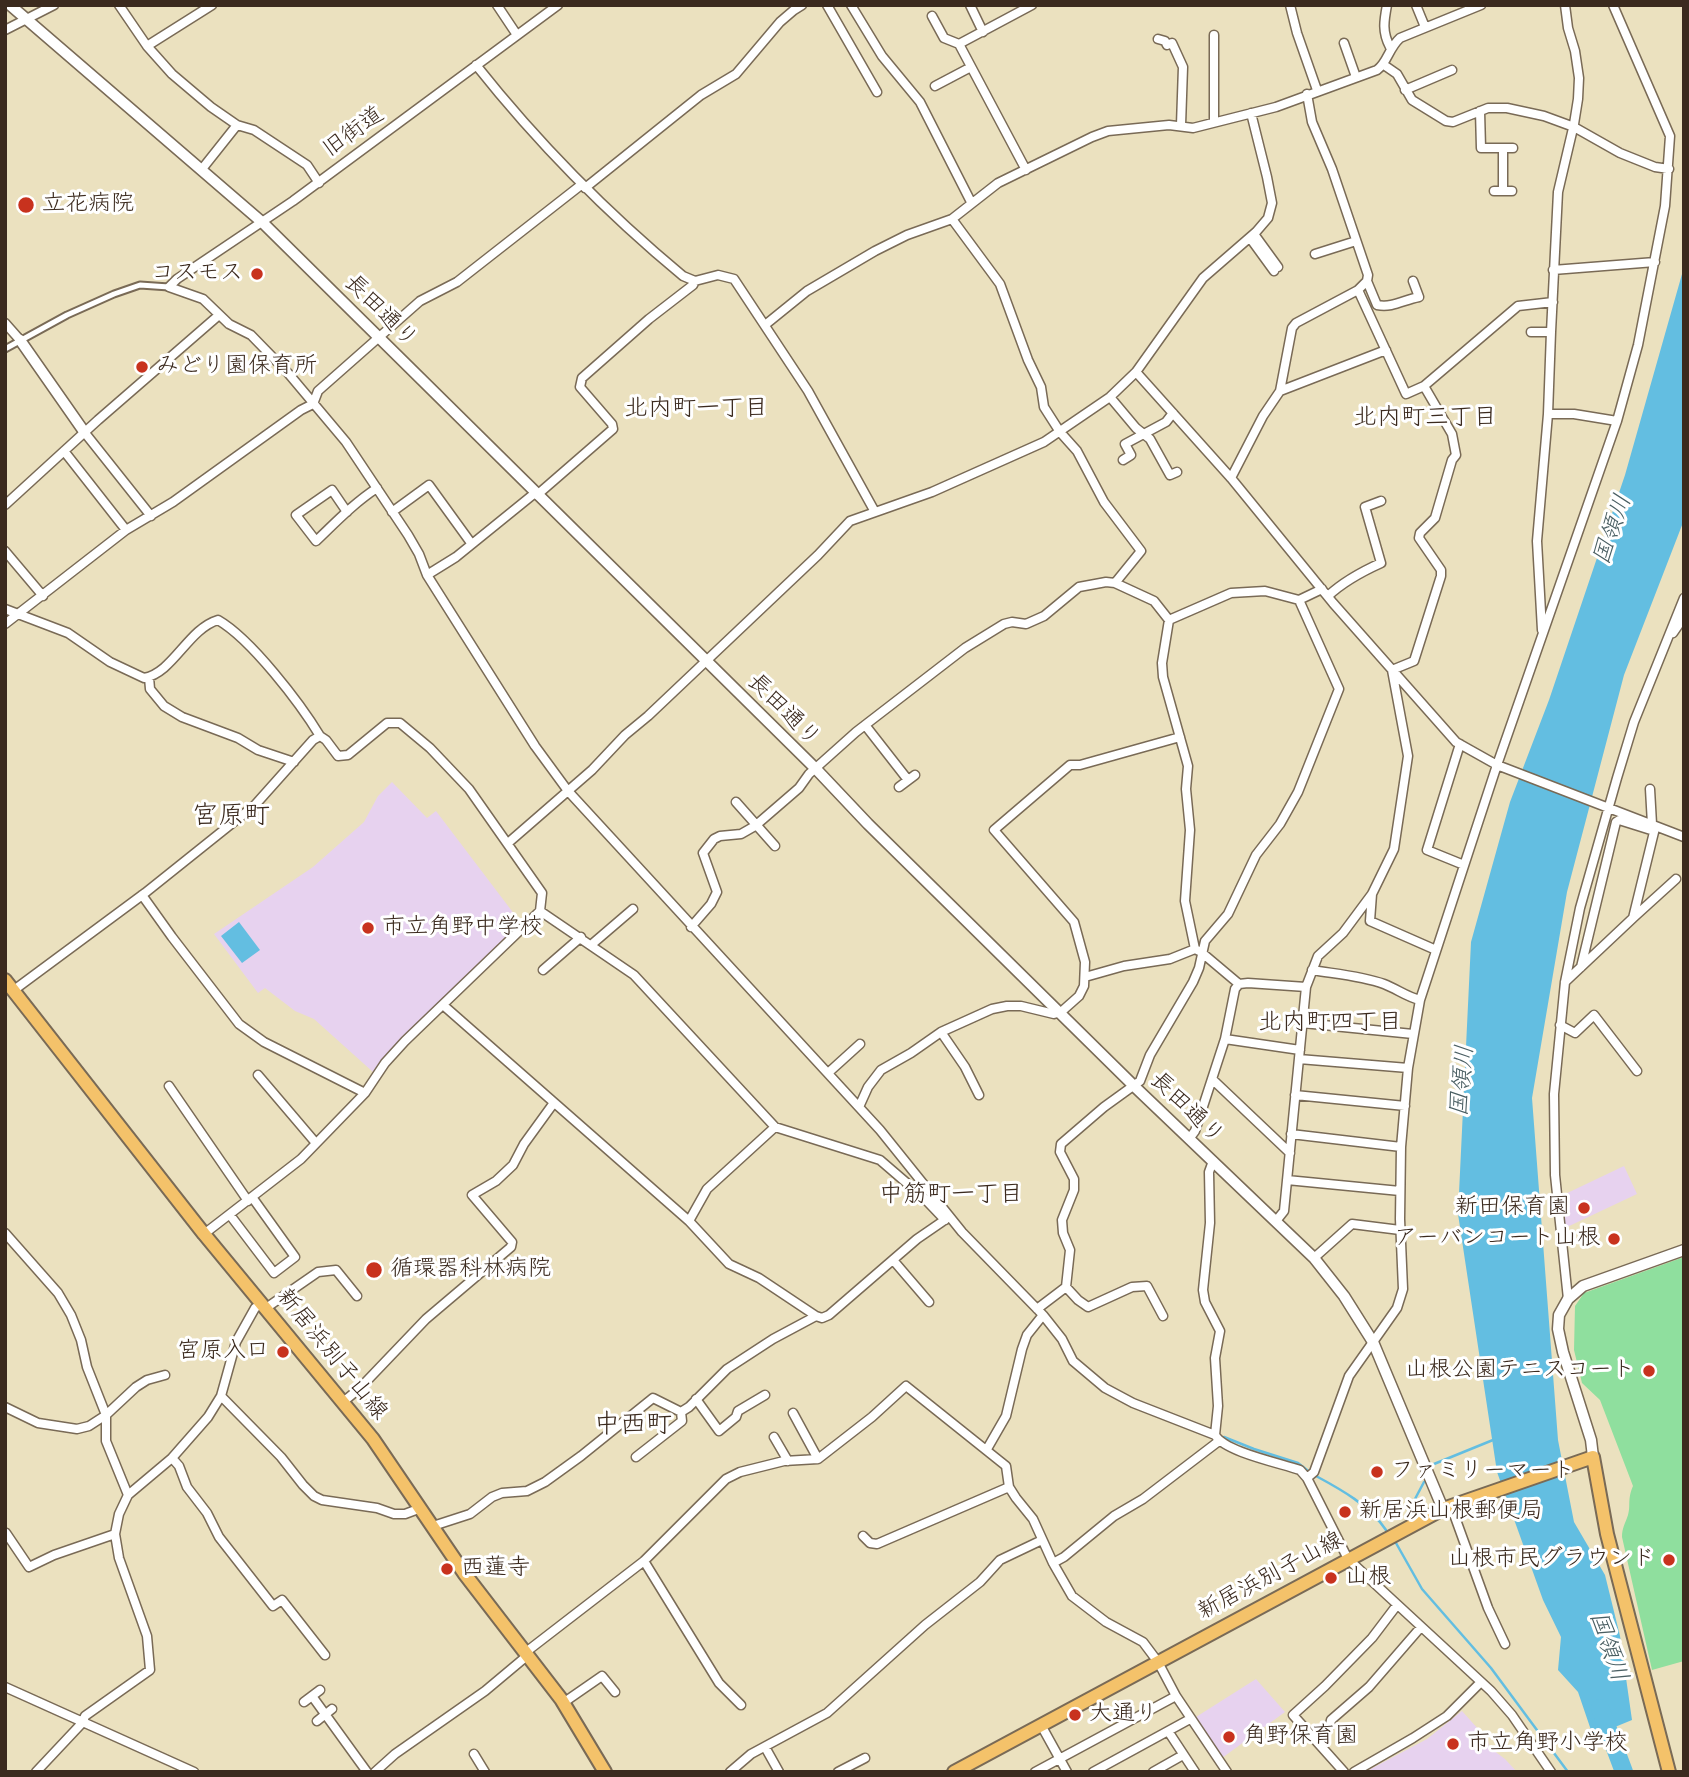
<!DOCTYPE html>
<html>
<head>
<meta charset="utf-8">
<style>
  body { margin:0 }
  #map { position:relative; width:1689px; height:1777px; overflow:hidden; background:#ebe1bf; font-family:Mynerve,sans-serif }
  canvas { display:block }
  .frame { position:absolute; inset:0; border:7px solid #3b2a1e; pointer-events:none }
</style>
</head>
<body>
<div id="map">
<canvas width="1689" height="1777"></canvas>
<div class="frame"></div>
</div>
<script>
const g = document.querySelector('canvas').getContext('2d');
g.lineJoin = 'round';
function paint(path, color) { g.fillStyle = color; g.fill(path, 'evenodd'); }
function stroke(path, color, width, dash) { g.strokeStyle = color; g.lineWidth = width; g.lineCap = dash ? 'butt' : 'round'; g.setLineDash(dash || []); g.stroke(path); }
function write(font, color, halo, rows, align = 'center') {
  g.font = font + ' Mynerve,"Klee One",sans-serif'; g.lineWidth = 6; g.setLineDash([]); g.textBaseline = 'middle'; g.strokeStyle = halo; g.fillStyle = color; for (const [text, x, y, turn = 0] of rows) {
    g.save(); g.translate(x, y); g.rotate((+turn || 0) * Math.PI / 180); g.textAlign = isNaN(turn) ? turn : align; if (halo) g.strokeText(text, 0, 0); g.fillText(text, 0, 0); g.restore();
  }
}
paint(new Path2D(`
  M 392,782 L 427,818 L 436,811 L 521,923 L 389,1051 L 373,1072 L 314,1019 L 295,1011 L 265,988 L 258,993 L 214,934 L 313,867 L 364,822 L 378,796 Z
  M 1624,1166 L 1637,1194 L 1565,1228 L 1565,1221 L 1562,1220 L 1561,1196 Z
  M 1256,1679 L 1285,1712 L 1222,1758 L 1196,1717 Z
  M 1462,1711 L 1488,1740 L 1489,1747 L 1505,1759 L 1517,1772 L 1365,1772 L 1427,1739 Z`), '#e7d2ef');
paint(new Path2D(`
  M 1684,1257 L 1684,1661 L 1652,1670 L 1622,1537 C 1622,1528 1625,1524 1628,1515 C 1631,1505 1627,1500 1633,1486 L 1600,1400 L 1582,1383 L 1574,1350 L 1575,1306 L 1584,1293 Z`), '#8fdf9e');
paint(new Path2D(`
  M 1684,267 L 1684,520 L 1624,675 L 1567,892 L 1532,1098 L 1558,1440 L 1574,1522 L 1605,1575 L 1620,1636 L 1632,1720 L 1593,1736 L 1578,1692 L 1558,1670 L 1561,1637 L 1543,1600 L 1497,1472 L 1458,1214 L 1471,942 L 1510,802 L 1549,700 L 1625,475 Z
  M 239,922 L 260,950 L 242,963 L 221,936 Z`), '#63bee1');
stroke(new Path2D(`
  M 1224,1437 L 1254,1449 L 1298,1463 L 1307,1470
  M 1434,1464 L 1493,1440
  M 1316,1476 C 1342,1490 1369,1505 1386,1530
  M 1407,1514 L 1424,1482
  M 1396,1543 L 1422,1589 L 1491,1668 L 1568,1772`), '#63bee1', 2.5);
stroke(new Path2D(`
  M 1600,1708 L 1624,1772`), '#63bee1', 18);
const pedestrian = new Path2D(`
  M 5,349 L 67,315 L 114,294 L 140,285 L 169,287`);
const minor = new Path2D(`
  M 119,5 L 147,46 L 172,74 L 211,107 L 237,125 L 254,130 L 307,165 L 319,183
  M 497,5 L 517,35
  M 558,5 L 293,201 L 177,279 L 169,287 L 203,299 L 229,324 L 251,335 L 288,373 L 346,442 L 408,535 L 419,554 L 427,575 L 535,746 L 568,791 L 880,1130 L 962,1232 L 1043,1315 L 1062,1339 L 1073,1361 L 1105,1388 L 1133,1403 L 1215,1435 C 1225,1452 1280,1463 1300,1470 L 1307,1478 L 1348,1559 L 1491,1691 L 1512,1715 L 1551,1772
  M 827,5 L 877,92
  M 851,5 L 882,56 L 920,102 L 971,202
  M 970,5 L 983,32
  M 1290,5 L 1297,33 L 1317,90
  M 1387,5 C 1384,21 1382,32 1390,47
  M 1416,5 L 1425,27
  M 932,16 L 944,38 L 959,44
  M 5,30 L 54,5
  M 1214,35 L 1214,121
  M 1158,39 L 1165,41 L 1167,45 L 1172,43 L 1183,67 L 1181,125
  M 1344,43 L 1356,77
  M 147,46 L 212,5
  M 476,65 C 538,143 607,213 683,276 L 695,281 L 718,275 L 734,279 L 808,391 L 875,512
  M 1384,65 L 1397,74 L 1412,100 L 1446,121 L 1453,122 L 1488,108 L 1507,108 L 1544,116 L 1574,127 L 1620,153 L 1655,167 L 1669,169
  M 935,86 L 971,67
  M 1405,90 L 1452,70
  M 1307,94 L 1312,122 L 1332,169 L 1368,275 L 1367,281 L 1358,290
  M 1480,111 L 1481,148 L 1513,148
  M 1503,148 L 1503,191
  M 202,169 L 237,125
  M 1026,170 L 959,44 L 1032,5
  M 585,188 L 701,95 L 736,74 L 780,22 L 794,10 L 802,5
  M 1494,191 L 1512,191
  M 952,219 L 1000,284 L 1028,360 L 1041,387 L 1044,407 L 1060,432 L 1077,451 L 1104,502 L 1141,551 L 1115,583
  M 1254,234 L 1278,267
  M 1250,238 L 1274,271
  M 1315,254 L 1356,241
  M 1553,270 L 1655,262
  M 1367,281 L 1377,305 C 1393,308 1403,300 1419,297 L 1413,281
  M 5,323 L 20,340
  M 765,325 L 807,291 L 875,251 L 907,235 L 952,219 L 998,183 L 1092,137 L 1108,131 L 1169,125 L 1193,128 L 1276,107 L 1377,70 C 1388,62 1388,49 1400,38 L 1481,5
  M 1531,332 L 1551,332 L 1558,192 L 1574,124 L 1578,99 L 1579,78 L 1575,51 L 1568,28 L 1565,5
  M 1551,332 L 1548,414 L 1574,414 L 1617,421
  M 1136,372 L 1231,478 L 1333,603 L 1456,742 L 1497,765 L 1684,837
  M 1280,391 L 1292,328 L 1296,323 L 1358,290 L 1406,394 L 1424,386 L 1518,306 L 1553,302
  M 1110,397 L 1136,428 L 1150,439 L 1170,475 L 1177,472
  M 85,433 L 151,516
  M 64,451 L 126,530
  M 1123,460 L 1131,455 L 1125,444 L 1166,422 L 1173,413
  M 1231,478 L 1263,416 L 1280,391 L 1386,350
  M 537,495 L 613,429 L 612,424 L 580,387 L 582,378 L 649,319 L 693,285 L 695,281
  M 5,505 L 98,420 L 219,315
  M 347,512 L 332,490 L 296,515 L 316,541 C 336,522 354,503 377,488
  M 392,512 L 429,485 L 471,543
  M 5,551 L 43,596
  M 427,575 L 456,557 L 535,493
  M 1328,596 C 1344,581 1361,572 1381,563 L 1365,507 L 1381,501
  M 5,609 L 68,633 L 110,662 L 144,678 C 173,673 188,629 218,620 C 251,639 300,703 320,736
  M 1169,620 L 1162,663 L 1163,677 L 1188,766 L 1186,789 L 1190,830 L 1185,901 L 1195,949
  M 5,624 L 126,530 L 173,502 L 301,410 L 313,404 L 318,391 L 420,301 L 457,282 L 581,185
  M 1542,630 L 1537,541 L 1548,414
  M 1673,633 L 1684,617
  M 149,677 L 150,689 L 164,706 L 182,717 L 238,738 L 258,750 L 294,762
  M 865,725 L 908,780
  M 1460,744 L 1427,850 L 1464,865
  M 899,787 L 915,775
  M 1650,789 L 1652,824
  M 736,802 L 775,846
  M 508,843 L 592,770 L 625,735 L 648,716 L 818,555 L 850,521 L 932,492 L 1044,442 L 1110,397 L 1136,372 L 1203,278 L 1256,232 L 1268,218 L 1272,203 L 1267,177 L 1251,113
  M 1372,894 L 1370,921 L 1436,950
  M 142,895 L 172,937 L 239,1024 L 264,1042 L 365,1093
  M 1633,918 L 1676,879
  M 691,927 L 711,904 L 717,892 L 703,853 L 714,839 L 720,836 L 741,834 L 755,826 L 799,788 L 809,774 L 856,732 L 965,648 L 1004,624 L 1012,622 L 1026,624 L 1044,616 L 1079,587 L 1106,582 L 1115,583 L 1154,601 L 1169,620 L 1231,593 L 1265,591 L 1299,600 L 1322,589
  M 591,945 L 633,909
  M 1581,967 L 1616,822 L 1619,820 L 1654,831
  M 543,970 L 581,937
  M 1312,970 C 1336,974 1362,976 1384,984 C 1397,989 1407,997 1420,1000
  M 1085,977 L 1124,966 L 1170,959 L 1195,949 L 1201,952 L 1239,984
  M 1565,982 L 1633,918 L 1655,828
  M 14,990 L 145,893 L 255,805 L 313,740 L 320,736 L 326,740 L 338,756 L 348,755 L 387,723 L 400,723 L 430,748 L 469,789 L 542,893 L 540,911 L 634,975 L 775,1127 L 880,1160 L 923,1197 L 945,1220
  M 443,1005 L 689,1221 L 729,1264 L 759,1278 L 816,1316
  M 1303,1023 L 1413,1034
  M 1560,1025 L 1575,1033 L 1594,1015 L 1637,1071
  M 941,1032 L 965,1067 L 979,1095
  M 1225,1039 L 1300,1050
  M 1299,1059 L 1408,1068
  M 828,1073 L 860,1044
  M 258,1075 L 315,1142
  M 1212,1079 L 1290,1153
  M 169,1086 L 248,1201
  M 1295,1095 L 1405,1106
  M 859,1107 L 868,1087 L 881,1070 L 911,1053 L 941,1032 L 992,1009 L 1007,1006 L 1021,1006 L 1054,1014 L 1061,1012 L 1079,996 L 1084,986 L 1085,962 L 1074,922 L 994,830 L 1070,765 L 1080,765 L 1180,737
  M 1291,1134 L 1401,1147
  M 1189,1139 L 1195,1131 L 1225,1039 L 1235,989 L 1239,984 L 1248,983 L 1306,987
  M 1213,1161 L 1209,1172 L 1210,1223 L 1203,1290 L 1205,1302 L 1220,1331 L 1215,1358 L 1218,1406 L 1215,1435
  M 1287,1180 L 1400,1191
  M 230,1215 L 274,1273 L 295,1257 L 252,1197
  M 689,1221 L 707,1189 L 775,1127
  M 1276,1221 L 1284,1211 L 1306,987 L 1318,956 L 1343,933 L 1372,894 L 1394,849 L 1408,756 L 1392,670 L 1414,661 L 1441,576 L 1441,570 L 1419,538 L 1420,533 L 1435,518 L 1452,460 L 1456,455 L 1452,434 L 1424,386
  M 5,1233 L 58,1293 L 71,1315 L 81,1340 L 87,1367 L 106,1415 L 106,1441 L 128,1495
  M 204,1234 L 301,1159 L 365,1093 L 385,1063 L 405,1041 L 540,911
  M 1314,1258 L 1352,1224 L 1400,1230
  M 893,1260 L 929,1302
  M 1066,1287 L 1078,1300 L 1088,1307 L 1132,1287 L 1147,1286 L 1163,1316
  M 1568,1299 L 1555,1175 L 1554,1094 L 1565,982 L 1580,908 L 1617,778 L 1634,722 L 1684,598
  M 266,1308 L 318,1272 L 336,1270 L 357,1296
  M 1037,1309 L 1066,1287 L 1070,1250 L 1063,1233 L 1062,1220 L 1074,1190 L 1074,1179 L 1060,1152 L 1061,1144 L 1104,1107 L 1140,1081 L 1150,1055 L 1193,982 L 1199,968 L 1205,941 L 1228,914 L 1256,855 L 1280,824 L 1298,792 L 1339,689 L 1299,600
  M 221,1396 L 281,1457 L 303,1485 L 314,1496 L 322,1500 L 377,1508 L 394,1514 L 405,1514 L 421,1508
  M 696,1399 L 719,1431 L 736,1417 L 738,1411 L 765,1395
  M 343,1402 L 360,1388 L 426,1319 L 511,1247 L 512,1242 L 472,1195 L 496,1181 L 513,1165 L 524,1144 L 553,1104
  M 5,1407 L 38,1423 L 77,1429 L 89,1426 L 106,1415 L 136,1387 L 147,1380 L 165,1375
  M 793,1413 L 818,1459
  M 774,1437 L 788,1461
  M 987,1449 L 1006,1416 L 1022,1349 L 1027,1335 L 1043,1315
  M 636,1457 L 682,1421 L 681,1412
  M 172,1458 L 179,1466 L 187,1487 L 207,1513 L 219,1537 L 273,1606 L 282,1600 L 325,1655
  M 1307,1478 L 1314,1472 L 1349,1376 L 1397,1308 L 1403,1289 L 1400,1219 L 1401,1147 L 1408,1068 L 1420,1000 L 1497,765 L 1617,421 L 1638,345 L 1665,206 L 1670,136 L 1613,5
  M 1451,1506 L 1488,1608 L 1505,1644
  M 433,1526 L 470,1514 L 492,1497 L 502,1493 L 527,1491 L 545,1482 L 581,1456 L 653,1398 L 681,1412 L 689,1407 L 727,1369 L 773,1339 L 816,1316 L 822,1318 L 829,1315 L 917,1239 L 949,1217
  M 6,1533 L 29,1567 L 54,1555 L 115,1534
  M 863,1536 L 870,1543 L 877,1544 L 1009,1487
  M 644,1561 L 719,1683 L 741,1705
  M 1053,1563 L 1064,1557 L 1114,1516 L 1143,1499 L 1219,1441
  M 526,1652 L 644,1561 L 726,1479 L 740,1472 L 784,1461 L 818,1459 L 872,1417 L 906,1386 L 1006,1466 L 1009,1487 L 1016,1498 L 1033,1519 L 1053,1563 L 1072,1596 L 1106,1622 L 1143,1642 L 1158,1662 L 1176,1696
  M 5,1687 L 194,1772
  M 312,1696 L 367,1772
  M 304,1702 L 320,1690
  M 563,1703 L 602,1676 L 615,1692
  M 317,1721 L 332,1709
  M 1041,1725 L 1067,1772
  M 1168,1731 L 1195,1772
  M 1316,1739 L 1330,1725 L 1331,1720 L 1369,1687 L 1421,1627
  M 765,1747 L 779,1772
  M 474,1754 L 485,1772
  M 36,1772 L 83,1722 L 85,1716 L 150,1670 L 147,1636 L 119,1558 L 115,1534 L 119,1514 L 128,1495 L 172,1458 L 208,1417 L 221,1396 L 236,1342 L 255,1308 L 262,1303
  M 375,1772 L 395,1754 L 485,1691 L 528,1655
  M 730,1772 L 751,1754 L 827,1713 L 925,1625 L 980,1582 L 1000,1560 L 1042,1540
  M 838,1772 L 865,1758
  M 1035,1772 L 1176,1696 L 1227,1772
  M 1093,1772 L 1190,1719
  M 1153,1772 L 1183,1755
  M 1344,1772 L 1293,1715 L 1325,1686 L 1372,1638 L 1397,1605
  M 1354,1772 L 1413,1738 L 1447,1716 L 1480,1683`);
const tertiary = new Path2D(`
  M 10,5 L 263,223 L 816,769 L 868,824 L 1135,1087 L 1314,1258 L 1344,1296 L 1373,1342 L 1443,1509
  M 20,340 L 85,433
  M 1593,1457 L 1591,1440 L 1563,1352 L 1558,1329 L 1559,1315 L 1568,1299 L 1583,1286 L 1684,1250`);
const primary = new Path2D(`
  M 5,980 L 204,1234 L 373,1439 L 464,1573 L 561,1699 L 605,1772
  M 954,1772 L 1443,1509 L 1593,1457 L 1607,1534 L 1669,1772`);
stroke(pedestrian, '#796a56', 9);
stroke(minor, '#796a56', 11);
stroke(tertiary, '#796a56', 13);
stroke(primary, '#796a56', 16);
stroke(pedestrian, '#fff', 5);
stroke(minor, '#fff', 8);
stroke(tertiary, '#fff', 10);
stroke(primary, '#f4c26a', 12);
for (const [x, y, r, color] of [
  [26,205,9,"#c8321e"],
  [257,274,7,"#c8321e"],
  [142,367,7,"#c8321e"],
  [368,928,7,"#c8321e"],
  [1584,1208,7,"#c8321e"],
  [1614,1239,7,"#c8321e"],
  [374,1270,9,"#c8321e"],
  [283,1352,7,"#c8321e"],
  [1649,1371,7,"#c8321e"],
  [1377,1472,7,"#c8321e"],
  [1345,1512,7,"#c8321e"],
  [1669,1560,7,"#c8321e"],
  [447,1569,7,"#c8321e"],
  [1331,1578,7,"#c8321e"],
  [1075,1715,7,"#c8321e"],
  [1229,1737,7,"#c8321e"],
  [1453,1744,7,"#c8321e"]
]) { const dot = new Path2D(); dot.arc(x, y, r, 0, 2 * Math.PI); g.fillStyle = color; g.fill(dot); stroke(dot, '#fff', 2.5); }
write('23px', '#3b2a1e', '#fff', [
  ["旧街道",354,133,-36],
  ["長田通り",380,312,45],
  ["長田通り",783,711,45],
  ["長田通り",1186,1109,44],
  ["新居浜別子山線",331,1355,51],
  ["新居浜別子山線",1271,1577,-28]
]);
write('23px', '#3b2a1e', '#fff', [
  ["立花病院",42,205],
  ["コスモス",243,274,"right"],
  ["みどり園保育所",156,367],
  ["市立角野中学校",382,928],
  ["新田保育園",1570,1208,"right"],
  ["アーバンコート山根",1600,1239,"right"],
  ["循環器科林病院",390,1270],
  ["宮原入口",269,1352,"right"],
  ["山根公園テニスコート",1635,1371,"right"],
  ["ファミリーマート",1391,1472],
  ["新居浜山根郵便局",1359,1512],
  ["山根市民グラウンド",1655,1560,"right"],
  ["西蓮寺",461,1569],
  ["山根",1345,1578],
  ["大通り",1089,1715],
  ["角野保育園",1243,1737],
  ["市立角野小学校",1467,1744]
], 'left');
write('24px', '#3b2a1e', '#fff', [
  ["北内町一丁目",696,410],
  ["北内町三丁目",1425,419],
  ["北内町四丁目",1330,1024],
  ["中筋町一丁目",951,1196]
]);
write('italic 24px', '#495e62', '#fff', [
  ["国領川",1614,530,-71],
  ["国領川",1464,1081,-85],
  ["国領川",1607,1647,71]
]);
write('26px', '#3b2a1e', '#fff', [
  ["宮原町",231,818],
  ["中西町",633,1427]
]);
</script>
</body>
</html>
